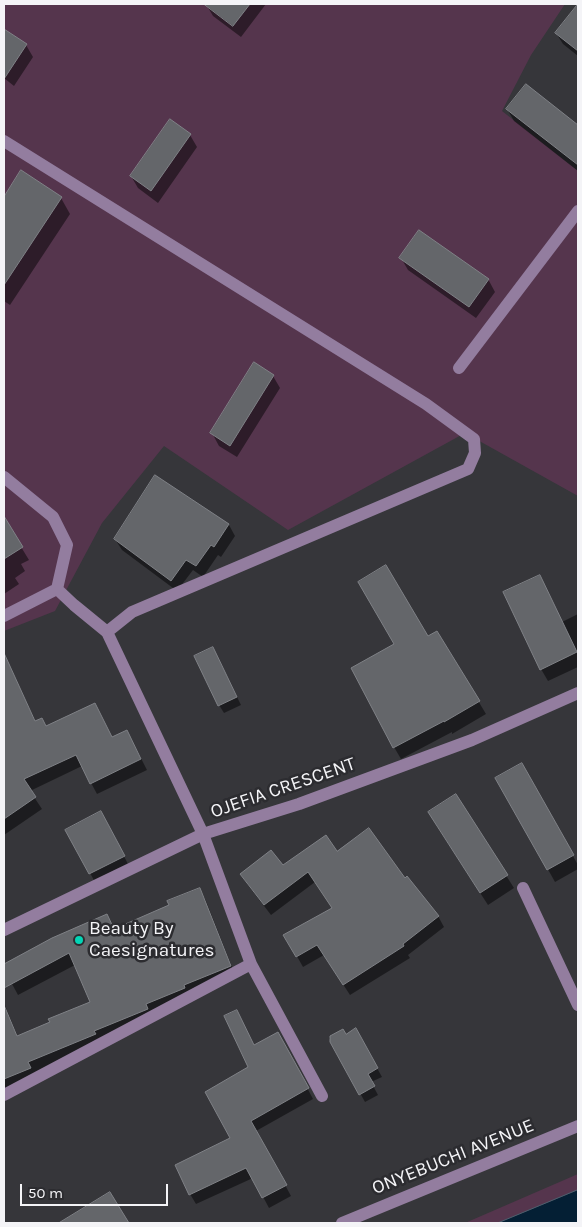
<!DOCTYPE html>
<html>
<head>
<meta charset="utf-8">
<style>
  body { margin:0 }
  #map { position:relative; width:582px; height:1227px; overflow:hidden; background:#36363a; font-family:Karla,sans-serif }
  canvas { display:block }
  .frame { position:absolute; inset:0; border:5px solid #f4f4f7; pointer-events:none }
  .scale { position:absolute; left:20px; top:1184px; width:148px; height:22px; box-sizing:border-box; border:2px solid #f4f4f7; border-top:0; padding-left:6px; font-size:15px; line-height:18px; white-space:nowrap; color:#f4f4f7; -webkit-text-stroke:4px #2c2c30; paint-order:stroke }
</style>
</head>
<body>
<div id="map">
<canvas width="582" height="1227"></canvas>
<div class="frame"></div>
<div class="scale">50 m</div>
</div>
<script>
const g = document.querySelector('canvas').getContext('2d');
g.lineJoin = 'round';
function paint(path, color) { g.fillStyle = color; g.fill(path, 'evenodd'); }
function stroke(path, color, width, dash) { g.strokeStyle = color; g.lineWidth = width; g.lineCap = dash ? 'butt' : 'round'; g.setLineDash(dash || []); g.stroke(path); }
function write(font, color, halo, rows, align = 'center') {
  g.font = font + ' Karla,sans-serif'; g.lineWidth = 5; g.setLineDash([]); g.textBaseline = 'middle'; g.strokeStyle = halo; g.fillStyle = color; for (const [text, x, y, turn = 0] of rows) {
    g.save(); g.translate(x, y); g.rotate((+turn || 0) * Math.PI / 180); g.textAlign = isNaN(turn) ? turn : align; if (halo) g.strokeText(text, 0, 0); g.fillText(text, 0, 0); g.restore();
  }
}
paint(new Path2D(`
  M 4,4 L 565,4 L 531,55 L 502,111 L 578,171 L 578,496 L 465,433 L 288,530 L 164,446 L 102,523 L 55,611 L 4,631 Z
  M 578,1174 L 578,1190 L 498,1223 L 465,1223 Z`), '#55354d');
const water = new Path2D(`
  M 578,1190 L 578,1223 L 498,1223 Z`);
paint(water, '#041f34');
stroke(water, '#4c5f6e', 1);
paint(new Path2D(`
  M 206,4 L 266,4 L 241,37 L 213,16 Z
  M 575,9 L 578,11 L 578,56 L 563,44 L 556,33 Z
  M 4,30 L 26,45 L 33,57 L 14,86 L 4,78 Z
  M 526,85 L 578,126 L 578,171 L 514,121 L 507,109 Z
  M 170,121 L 190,135 L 197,147 L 158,203 L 138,188 L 131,176 Z
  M 22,172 L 61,198 L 70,214 L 10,305 L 4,301 L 4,199 Z
  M 401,258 L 488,279 L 495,292 L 476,318 L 408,270 Z
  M 273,376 L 280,388 L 237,457 L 219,446 L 212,433 Z
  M 155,477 L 229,525 L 235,536 L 221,557 L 218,555 L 203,577 L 193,570 L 177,591 L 122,550 L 115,539 Z
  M 4,519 L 29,560 L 21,564 L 25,571 L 15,578 L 19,584 L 4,594 Z
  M 578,614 L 578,667 L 548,681 L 541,669 L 562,622 Z
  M 437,632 L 486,714 L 452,734 L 452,732 L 401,759 L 394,747 L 396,645 L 428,638 Z
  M 217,657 L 241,705 L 224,713 L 219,705 Z
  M 8,665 L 36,722 L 46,728 L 112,738 L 127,731 L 147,770 L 97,794 L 82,766 L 30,791 L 42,809 L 4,835 L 4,666 Z
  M 521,764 L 578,865 L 578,869 L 555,882 L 497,778 Z
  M 456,796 L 514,888 L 488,905 L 436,825 Z
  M 108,825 L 130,868 L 97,886 L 67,830 Z
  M 337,853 L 404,880 L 438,916 L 444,927 L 408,955 L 410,958 L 350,995 L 324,955 L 303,967 L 285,935 L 333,908 L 315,882 L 271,915 L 248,885 L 241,875 Z
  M 200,889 L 206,901 L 236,977 L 4,1091 L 4,1003 L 18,1037 L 51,1023 L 91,1003 L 75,965 L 18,995 L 4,969 L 4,965 L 52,939 L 114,930 L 171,906 Z
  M 356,1030 L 382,1077 L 371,1082 L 378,1095 L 365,1102 L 329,1038 L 342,1031 L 345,1036 Z
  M 284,1044 L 313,1099 L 256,1131 L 291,1196 L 269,1208 L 253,1178 L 196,1204 L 190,1194 L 231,1139 L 255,1046 Z
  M 109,1194 L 127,1223 L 73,1223 L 70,1218 Z`), '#0007');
const building = new Path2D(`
  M 204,4 L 250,4 L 233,26 Z
  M 578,4 L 578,51 L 555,33 Z
  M 4,29 L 27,44 L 4,79 Z
  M 526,84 L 578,125 L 578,165 L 506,109 Z
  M 170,119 L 191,134 L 151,191 L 130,176 Z
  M 21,170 L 62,197 L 4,285 L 4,197 Z
  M 419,230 L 489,279 L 469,307 L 399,258 Z
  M 254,362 L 274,375 L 230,446 L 210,433 Z
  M 155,475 L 229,524 L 214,547 L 211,545 L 196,566 L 186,560 L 171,581 L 114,539 Z
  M 4,516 L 23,547 L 4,559 Z
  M 386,565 L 428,636 L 437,631 L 480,701 L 444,722 L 444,721 L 393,748 L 351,668 L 394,644 L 358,582 Z
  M 540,575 L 577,652 L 540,670 L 503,592 Z
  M 213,647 L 237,697 L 218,706 L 194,656 Z
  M 4,653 L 35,721 L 42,718 L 46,726 L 95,703 L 112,737 L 127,730 L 141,759 L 90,784 L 76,755 L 24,779 L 36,797 L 4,819 Z
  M 522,763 L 574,855 L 547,870 L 495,778 Z
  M 456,794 L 508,875 L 480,893 L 428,812 Z
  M 101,811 L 125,856 L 89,874 L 65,830 Z
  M 369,828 L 405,878 L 407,876 L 439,916 L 403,944 L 404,946 L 343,985 L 317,945 L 296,957 L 283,935 L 332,908 L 308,872 L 264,905 L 240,874 L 271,850 L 283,865 L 326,835 L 337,851 Z
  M 200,888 L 231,966 L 184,985 L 185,988 L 146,1004 L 148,1009 L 94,1031 L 96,1034 L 28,1062 L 31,1068 L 4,1079 L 4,1005 L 17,1036 L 50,1022 L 48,1019 L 90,1002 L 69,953 L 4,988 L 4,964 L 52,938 L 107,914 L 114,929 L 169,905 L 167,901 Z
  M 237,1010 L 254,1045 L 278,1032 L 309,1088 L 251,1121 L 287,1185 L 262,1198 L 246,1168 L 189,1195 L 175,1165 L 230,1138 L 205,1092 L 248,1067 L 224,1016 Z
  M 356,1028 L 378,1068 L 368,1074 L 375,1086 L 359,1095 L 330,1042 L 330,1036 L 343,1029 L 346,1034 Z
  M 110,1192 L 129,1223 L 59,1223 Z`);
paint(building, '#64666a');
stroke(building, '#7f8186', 1);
stroke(new Path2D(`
  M 4,141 L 426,404 L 474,439 L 475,453 L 468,469 L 132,612 L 107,632
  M 459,368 L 578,211
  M 4,477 L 53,517 L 67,545 L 57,589 L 74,605 L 107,632 L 203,834 L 251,964 L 322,1096
  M 4,616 L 57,589
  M 523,888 L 578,1005
  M 4,930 L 203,834 L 299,804 L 472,740 L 578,693
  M 4,1095 L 251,964
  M 342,1223 L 578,1126`), '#937d9f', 12);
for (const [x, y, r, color] of [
  [79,940,5,"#03d5b6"]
]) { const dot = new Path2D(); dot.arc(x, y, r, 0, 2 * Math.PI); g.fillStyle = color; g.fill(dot); stroke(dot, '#2c2c30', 2); }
write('19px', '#f4f4f7', '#2c2c30', [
  ["OJEFIA CRESCENT",283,788,-19],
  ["ONYEBUCHI AVENUE",453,1157,-22]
]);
write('19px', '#f4f4f7', '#2c2c30', [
  ["Beauty By",89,929],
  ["Caesignatures",89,951]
], 'left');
</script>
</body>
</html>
